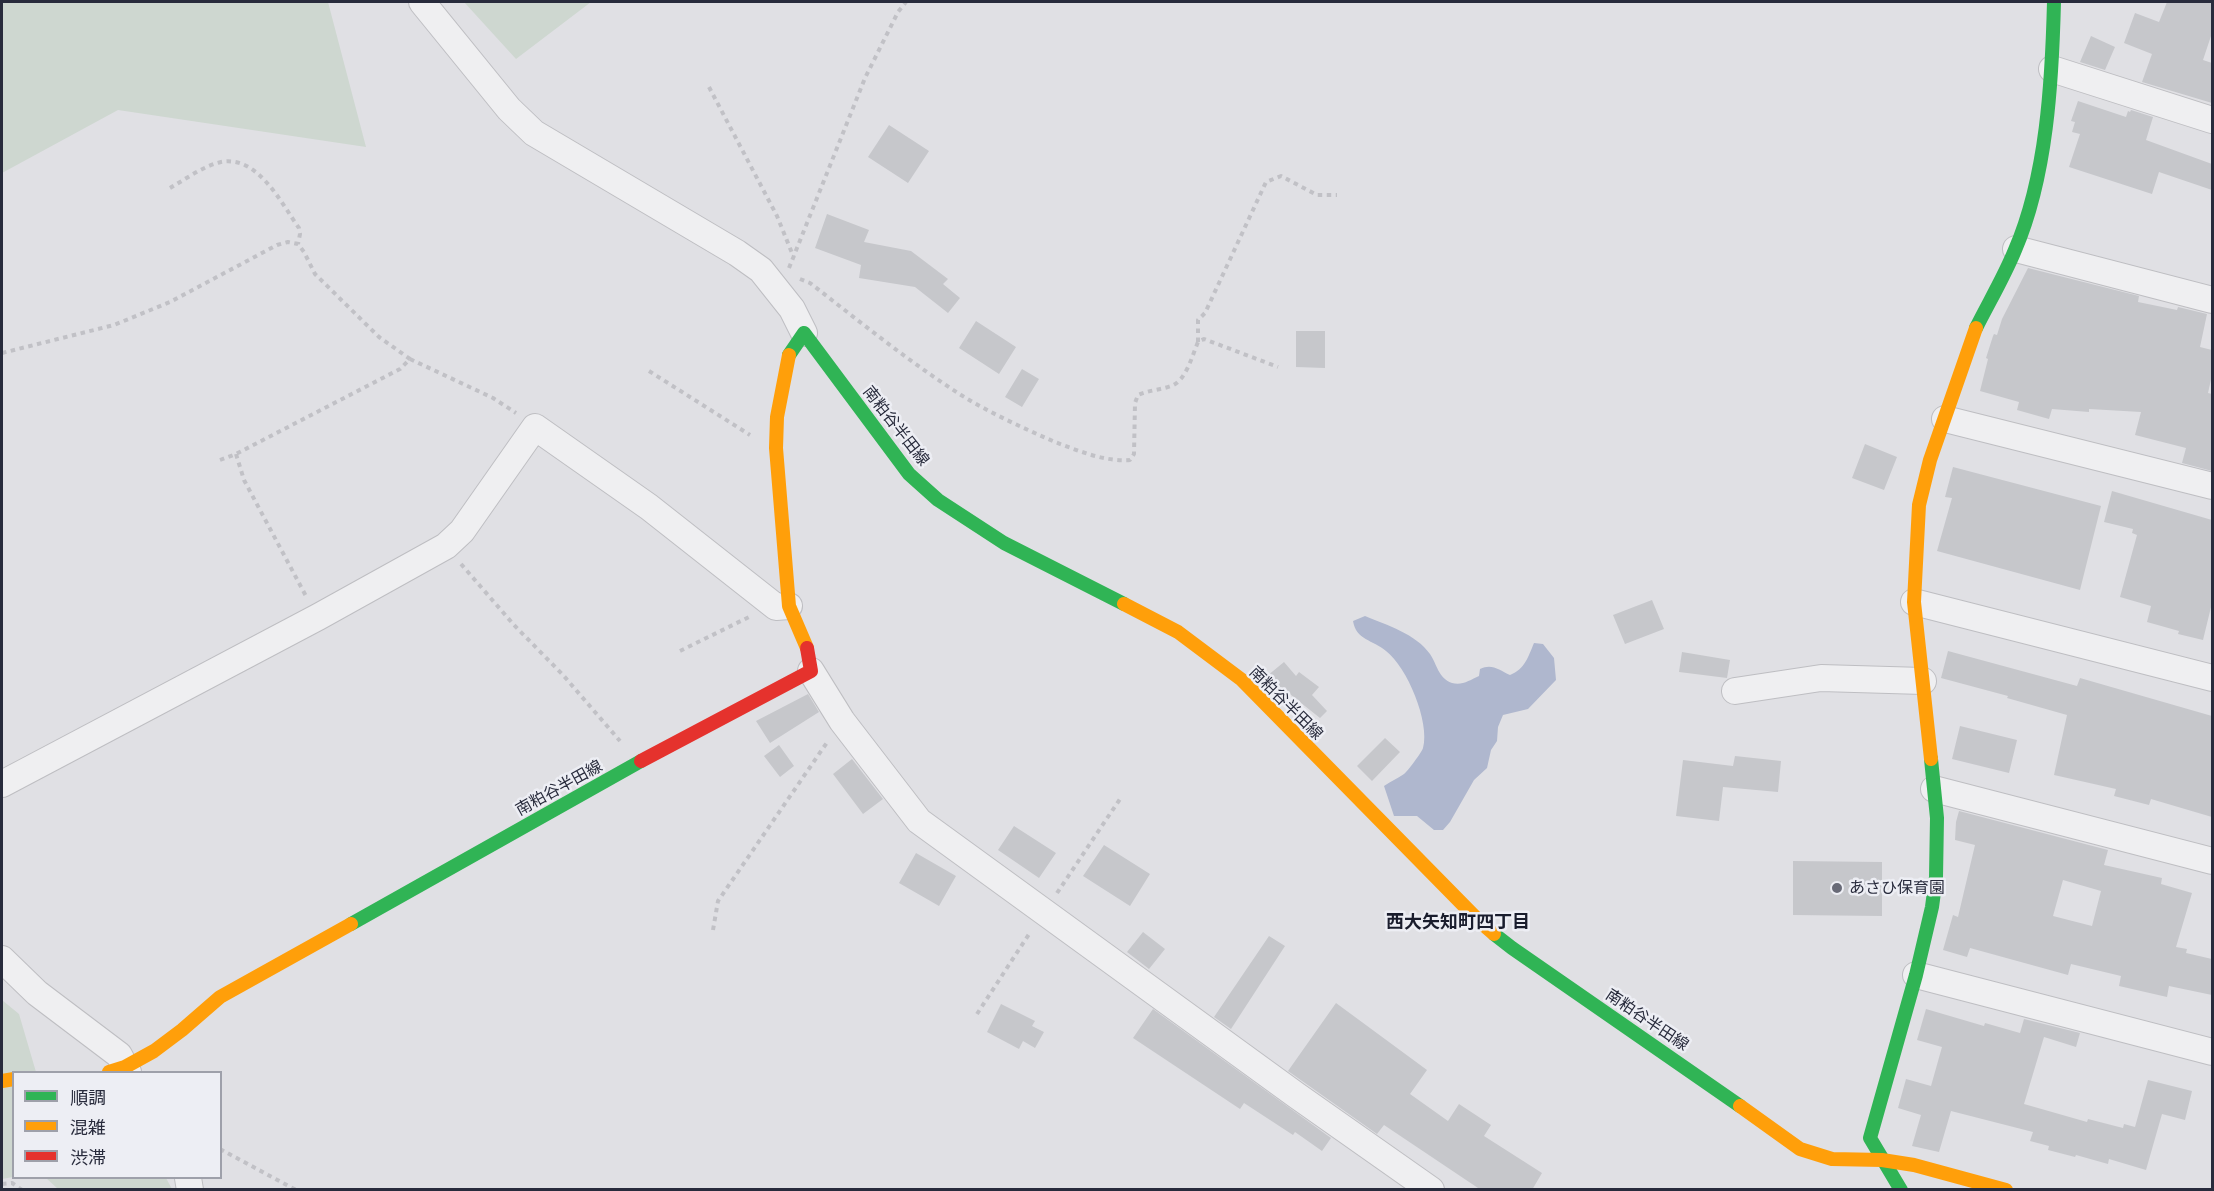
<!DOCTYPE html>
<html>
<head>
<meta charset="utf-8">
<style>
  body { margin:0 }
  #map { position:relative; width:2214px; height:1191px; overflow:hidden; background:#e0e0e4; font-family:"Asap Condensed","Noto Sans JP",sans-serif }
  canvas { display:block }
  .frame { position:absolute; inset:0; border:3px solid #282b3c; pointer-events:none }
  .legend { position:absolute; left:12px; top:1071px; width:210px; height:108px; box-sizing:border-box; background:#edeef4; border:2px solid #9ea0aa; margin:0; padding:8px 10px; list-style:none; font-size:18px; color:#282b3c }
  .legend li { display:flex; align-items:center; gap:12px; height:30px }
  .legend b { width:30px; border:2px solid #9ea0aa }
</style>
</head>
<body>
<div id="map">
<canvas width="2214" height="1191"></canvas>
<div class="frame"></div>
<ul class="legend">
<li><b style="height:8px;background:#30b455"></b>順調</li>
<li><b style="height:8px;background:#ff9f0a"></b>混雑</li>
<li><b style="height:8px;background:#e5322d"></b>渋滞</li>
</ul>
</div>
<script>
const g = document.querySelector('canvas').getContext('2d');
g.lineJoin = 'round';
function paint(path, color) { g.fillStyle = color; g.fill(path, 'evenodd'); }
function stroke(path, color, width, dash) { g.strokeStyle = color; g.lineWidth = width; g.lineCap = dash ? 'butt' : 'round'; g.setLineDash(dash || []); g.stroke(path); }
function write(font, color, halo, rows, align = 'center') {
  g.font = font + ' "Asap Condensed","Noto Sans JP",sans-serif'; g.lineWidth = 5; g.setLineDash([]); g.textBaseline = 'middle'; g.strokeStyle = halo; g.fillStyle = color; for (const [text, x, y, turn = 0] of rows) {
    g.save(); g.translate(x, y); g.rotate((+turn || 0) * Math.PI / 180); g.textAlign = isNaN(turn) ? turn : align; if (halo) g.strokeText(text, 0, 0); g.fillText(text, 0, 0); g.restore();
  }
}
paint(new Path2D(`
  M 2,2 L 328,2 L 366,147 L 118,110 L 2,173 Z
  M 464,2 L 591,2 L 516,59 Z
  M 2,1000 L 19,1014 L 36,1072 L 14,1072 L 13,1177 L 2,1179 Z
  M 46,1178 L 166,1178 L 172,1189 L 58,1189 Z`), '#ced7d0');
paint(new Path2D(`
  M 1365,616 C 1387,625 1416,634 1430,654 C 1437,664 1438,678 1452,683 C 1462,686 1470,680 1479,676 L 1480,669 C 1492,663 1499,670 1510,675 C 1525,669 1528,657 1534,643 L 1543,644 L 1554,658 L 1556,680 L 1528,709 L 1503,715 L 1498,727 L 1497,741 L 1491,750 L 1487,768 L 1474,780 L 1450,822 L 1443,830 L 1434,830 L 1417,816 L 1394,816 L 1384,786 C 1391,781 1397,779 1404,774 C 1407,772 1422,752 1423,748 C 1430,722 1407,667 1386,651 C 1373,640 1356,640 1353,621 Z`), '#afb7ce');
paint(new Path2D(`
  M 2167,2 L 2212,2 L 2212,33 L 2203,60 L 2212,63 L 2212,103 L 2142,82 L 2152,54 L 2124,43 L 2135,13 L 2159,22 Z
  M 2091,36 L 2115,47 L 2105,70 L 2080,62 Z
  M 2078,101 L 2126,117 L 2128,111 L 2130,112 L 2131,110 L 2153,117 L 2146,140 L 2212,164 L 2212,190 L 2159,172 L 2152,194 L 2069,167 L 2080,134 L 2072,132 L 2075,122 L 2071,121 Z
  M 889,125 L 929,151 L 908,183 L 868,157 Z
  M 827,214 L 869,230 L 864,242 L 911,251 L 948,279 L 943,284 L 960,298 L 948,313 L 915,287 L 859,278 L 861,265 L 815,248 Z
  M 2028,268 L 2139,296 L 2138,302 L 2177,310 L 2178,307 L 2207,314 L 2200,347 L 2212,350 L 2212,375 L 2208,393 L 2212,394 L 2212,471 L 2182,463 L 2186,448 L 2135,435 L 2141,412 L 2089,409 L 2089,412 L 2052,409 L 2049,419 L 2017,410 L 2019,402 L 1980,391 L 1988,359 L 1986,358 L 1993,336 L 1994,334 L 1997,335 L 2002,319 Z
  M 976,321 L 1016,347 L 999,374 L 959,348 Z
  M 1296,331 L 1325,331 L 1325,368 L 1296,367 Z
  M 1022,369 L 1039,379 L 1022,407 L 1005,397 Z
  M 1865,444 L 1897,457 L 1884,490 L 1852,478 Z
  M 1953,467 L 2101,506 L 2080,590 L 1937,551 L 1952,498 L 1945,497 Z
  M 2112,491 L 2212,520 L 2212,603 L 2203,640 L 2178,634 L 2179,631 L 2147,622 L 2151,606 L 2120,597 L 2137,535 L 2132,533 L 2133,529 L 2104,522 Z
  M 1652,600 L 1664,629 L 1625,644 L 1613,615 Z
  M 1948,651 L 2077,686 L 2080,678 L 2212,716 L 2212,817 L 2151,799 L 2149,805 L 2114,796 L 2116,789 L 2054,775 L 2067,715 L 2007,698 L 2008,696 L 1941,678 Z
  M 1682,652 L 1730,660 L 1727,678 L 1679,672 Z
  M 1284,662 L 1296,676 L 1299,672 L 1319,687 L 1312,695 L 1327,711 L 1320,718 L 1281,687 L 1278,689 L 1267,676 Z
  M 808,694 L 819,712 L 770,743 L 756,721 Z
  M 1960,726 L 2017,740 L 2009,773 L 1952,759 Z
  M 1385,738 L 1400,752 L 1372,781 L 1357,766 Z
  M 779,745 L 794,766 L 780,777 L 764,756 Z
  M 1735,756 L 1781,761 L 1778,792 L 1723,787 L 1719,821 L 1676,816 L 1683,760 L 1733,766 Z
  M 852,759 L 883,799 L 863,814 L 833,774 Z
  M 1959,811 L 2108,850 L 2104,865 L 2162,878 L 2161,884 L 2192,893 L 2176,947 L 2187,949 L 2186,953 L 2212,959 L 2212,995 L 2169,986 L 2167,997 L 2119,986 L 2121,976 L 2071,964 L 2068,975 L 1970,948 L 1967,957 L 1943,950 L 1953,915 L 1958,917 L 1975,845 L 1955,840 L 1956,822 ZM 2063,880 L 2101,891 L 2092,926 L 2053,916 Z
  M 1014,826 L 1056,853 L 1039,878 L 998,850 Z
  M 1104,845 L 1150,874 L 1130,906 L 1083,876 Z
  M 916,853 L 956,876 L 939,906 L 899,883 Z
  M 1793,861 L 1882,862 L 1882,916 L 1793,915 Z
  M 1143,932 L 1165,949 L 1149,969 L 1127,952 Z
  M 1269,936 L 1285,946 L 1231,1029 L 1214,1017 Z
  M 1336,1003 L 1427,1070 L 1410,1094 L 1448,1121 L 1459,1104 L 1491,1125 L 1484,1136 L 1542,1173 L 1532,1190 L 1481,1190 L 1384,1125 L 1377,1134 L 1288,1071 Z
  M 1001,1004 L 1035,1021 L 1032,1026 L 1044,1032 L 1035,1048 L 1023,1041 L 1019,1049 L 987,1032 Z
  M 1153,1009 L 1331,1138 L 1322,1151 L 1295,1132 L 1293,1135 L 1244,1103 L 1240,1109 L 1133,1038 Z
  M 1926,1009 L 1984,1026 L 1985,1023 L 2020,1033 L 2024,1019 L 2080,1033 L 2076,1047 L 2044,1037 L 2024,1104 L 2087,1122 L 2088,1119 L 2123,1128 L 2124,1124 L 2135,1127 L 2148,1080 L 2192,1091 L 2185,1120 L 2162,1114 L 2146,1170 L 2109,1159 L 2108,1164 L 2076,1155 L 2075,1157 L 2048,1150 L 2049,1146 L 2030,1141 L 2033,1132 L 1951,1111 L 1939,1152 L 1912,1146 L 1921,1115 L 1898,1108 L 1906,1079 L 1931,1086 L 1942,1047 L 1917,1040 Z`), '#c6c7cb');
const street = new Path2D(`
  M 422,2 L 509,109 L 534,133 L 737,253 L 761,270 L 792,309 L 804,333
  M 2052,69 L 2212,120
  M 2016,249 L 2212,300
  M 1945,419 L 2212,486
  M 1914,602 L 2212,678
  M 811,671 L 842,721 L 919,821 L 1296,1095 L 1431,1190
  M 1735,691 L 1821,678 L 1923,681
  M 2,784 L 318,617 L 446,546 L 462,531 L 535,427 L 649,507 L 776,607 L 789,606
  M 1934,789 L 2212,861
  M 2,959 L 37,993 L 119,1055 L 128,1072
  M 1916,975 L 2212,1052
  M 188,1178 L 190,1190`);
stroke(street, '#bebec2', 28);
stroke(new Path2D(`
  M 709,87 L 777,216 L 794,258
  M 170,188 C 186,179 203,166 221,162 C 258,155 281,203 299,228 L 300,234 L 298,244
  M 789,268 L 865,78 L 898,12 L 906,2
  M 800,279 L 810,283 C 859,321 908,361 961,395 C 990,413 1023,428 1055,442 C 1079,451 1105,462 1130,460 L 1134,454 L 1135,403 L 1138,395 C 1149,390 1160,390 1171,386 C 1186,381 1192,356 1198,342 L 1204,339 L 1278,367
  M 1198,342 L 1198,320 L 1205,313 L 1266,182 L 1281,176 L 1317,195 L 1337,195
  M 2,353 L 114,325 L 170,302 L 277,245 L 288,242 L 298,244 L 304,252 L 315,274 L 379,337 L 410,359
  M 649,371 L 750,435
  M 236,454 L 244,480 L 307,598
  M 220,460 L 236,454 L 400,369 L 410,359 L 493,398 L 516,413
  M 461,564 L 514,625 L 563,675 L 620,741
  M 680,651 L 749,617
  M 1057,893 L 1122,796
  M 713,930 L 718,901 L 828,741
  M 977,1014 L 1031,931
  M 220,1149 L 296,1190
  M 2,1184 L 12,1183 L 22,1190`), '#c1c1c6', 4, [4.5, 4.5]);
stroke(street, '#efeff1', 26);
stroke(new Path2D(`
  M 1976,328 C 1989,302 2004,277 2015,250 C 2047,176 2052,81 2054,2
  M 789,355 L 804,333 L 909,474 L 938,500 L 1004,543 L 1124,604
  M 351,924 L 641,761
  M 1494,934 L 1512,948 L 1740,1106
  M 1901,1190 L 1870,1138 L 1916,975 L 1932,907 L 1936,877 L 1937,818 L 1931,759`), '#30b455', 14);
stroke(new Path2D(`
  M 789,355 L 777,417 L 776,448 L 789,606 L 807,648
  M 1124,604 L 1178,632 L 1242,680 L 1479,921 L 1494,934
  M 1931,759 L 1914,602 L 1919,505 L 1930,460 L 1976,328
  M 109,1072 L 125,1067 L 154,1051 L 182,1030 L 220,997 L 351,924
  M 2,1081 L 14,1079
  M 1740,1106 L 1800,1149 L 1832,1159 L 1882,1160 L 1914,1165 L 2006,1190`), '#ff9f0a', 14);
stroke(new Path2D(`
  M 641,761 L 811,671 L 807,648`), '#e5322d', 14);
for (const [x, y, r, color] of [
  [1837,888,6,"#686a77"]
]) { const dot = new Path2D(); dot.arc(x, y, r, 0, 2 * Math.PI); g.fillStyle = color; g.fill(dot); stroke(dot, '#edeef4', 2); }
write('16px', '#282b3c', '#edeef4', [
  ["南粕谷半田線",896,426,52],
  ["南粕谷半田線",1286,703,45],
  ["南粕谷半田線",559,788,-29],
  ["南粕谷半田線",1647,1020,34]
]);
write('16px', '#282b3c', '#edeef4', [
  ["あさひ保育園",1849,888]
], 'left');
write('bold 18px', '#1a1d2d', '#edeef4', [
  ["西大矢知町四丁目",1458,922]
]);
</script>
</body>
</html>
